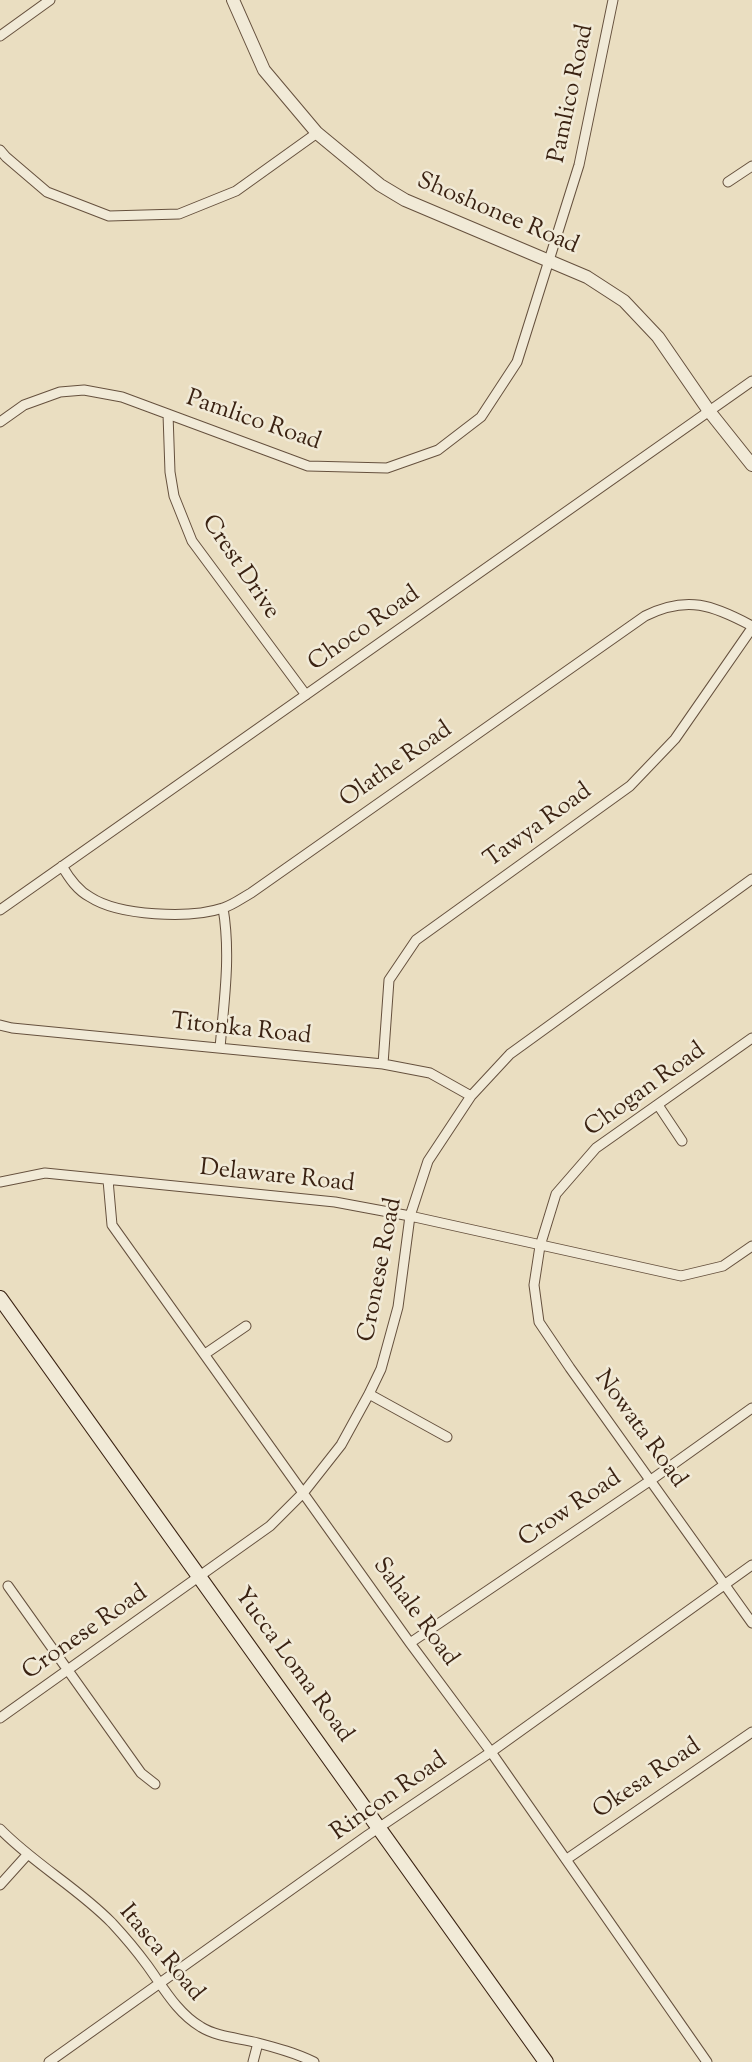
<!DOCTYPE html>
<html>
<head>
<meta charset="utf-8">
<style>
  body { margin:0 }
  canvas { display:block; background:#eadec1 }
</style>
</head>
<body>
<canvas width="752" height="2062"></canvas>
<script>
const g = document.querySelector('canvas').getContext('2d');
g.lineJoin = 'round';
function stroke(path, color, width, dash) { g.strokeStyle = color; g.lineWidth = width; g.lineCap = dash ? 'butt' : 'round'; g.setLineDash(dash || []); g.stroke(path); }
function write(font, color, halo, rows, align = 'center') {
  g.font = font + ' "Sorts Mill Goudy",serif'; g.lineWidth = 5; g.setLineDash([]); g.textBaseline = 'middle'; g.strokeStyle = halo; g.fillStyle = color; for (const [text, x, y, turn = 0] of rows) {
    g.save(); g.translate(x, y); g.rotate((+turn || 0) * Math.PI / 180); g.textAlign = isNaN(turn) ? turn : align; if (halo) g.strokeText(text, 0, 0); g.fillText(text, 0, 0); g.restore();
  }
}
const minor = new Path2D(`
  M 0,36 L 50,0
  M 0,150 L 6,157 L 47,192 L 109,216 L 179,214 L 236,191 L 317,133
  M 728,182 L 752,166
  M 168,414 L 170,472 L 174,496 L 192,541 L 306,695
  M 0,422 L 24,405 L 60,392 L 84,390 L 122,397 L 308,466 L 387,468 L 438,450 L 481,417 L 517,362 L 579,165 L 613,0
  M 62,866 C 69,878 77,890 90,897 C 119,916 190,919 223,908 C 233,905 242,898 251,893 L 645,616 C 687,595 713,605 752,626
  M 0,910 L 752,381
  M 0,1025 L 12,1028 L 383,1064 L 430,1073 L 471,1096
  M 752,1038 L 596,1148 L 556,1194 L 540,1246 L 534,1285 L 539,1322 L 570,1368 L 752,1623
  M 220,1048 C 224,1001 231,955 223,908
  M 383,1064 L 389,980 L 416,940 L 630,786 L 675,739 L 752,628
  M 658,1105 L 682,1141
  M 108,1180 L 112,1225 L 410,1643 L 491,1752 L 707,2062
  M 0,1182 L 45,1173 L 335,1202 L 410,1216 L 681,1276 L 723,1266 L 752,1246
  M 205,1354 L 246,1326
  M 369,1394 L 447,1437
  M 8,1586 L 141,1773 L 155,1784
  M 410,1643 L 651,1480 L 752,1408
  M 0,1718 L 270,1526 L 304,1492 L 341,1445 L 369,1394 L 381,1369 L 398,1307 L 410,1216 L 428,1161 L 471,1096 L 510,1054 L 752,879
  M 0,1829 C 34,1864 78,1888 112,1923 C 125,1937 136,1950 147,1965 C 163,1987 177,2013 201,2027 C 217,2037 239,2038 258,2043 C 277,2048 296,2053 314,2062
  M 567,1859 L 752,1732
  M 0,1885 L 27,1855
  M 49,2062 L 368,1835 L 491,1752 L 752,1565
  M 253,2062 L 258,2043`);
const tertiary = new Path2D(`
  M 233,0 L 264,70 L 317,133 L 380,185 L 405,200 L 587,277 L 624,301 L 658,337 L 709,411 L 752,465`);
const secondary = new Path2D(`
  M 0,1298 L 546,2062`);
stroke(minor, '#66513e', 11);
stroke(tertiary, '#66513e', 14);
stroke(secondary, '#3a2212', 16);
stroke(minor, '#f1ead7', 9);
stroke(tertiary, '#f1ead7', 12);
stroke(secondary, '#f1ead7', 14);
write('24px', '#3a2212', '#f1ead7', [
  ["Pamlico Road",573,94,-78],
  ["Shoshonee Road",497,215,23],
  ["Pamlico Road",253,422,19],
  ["Crest Drive",239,568,56],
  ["Choco Road",365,630,-35],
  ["Olathe Road",397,766,-35],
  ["Tawya Road",539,827,-36],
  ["Titonka Road",241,1031,6],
  ["Chogan Road",646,1091,-36],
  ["Delaware Road",277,1178,6],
  ["Cronese Road",382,1270,-79],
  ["Nowata Road",639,1430,54],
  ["Crow Road",571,1510,-34],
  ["Sahale Road",414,1613,54],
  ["Cronese Road",86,1634,-35],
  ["Yucca Loma Road",292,1666,54],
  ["Okesa Road",648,1780,-34],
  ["Rincon Road",390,1798,-35],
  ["Itasca Road",160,1954,50]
]);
</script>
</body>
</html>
